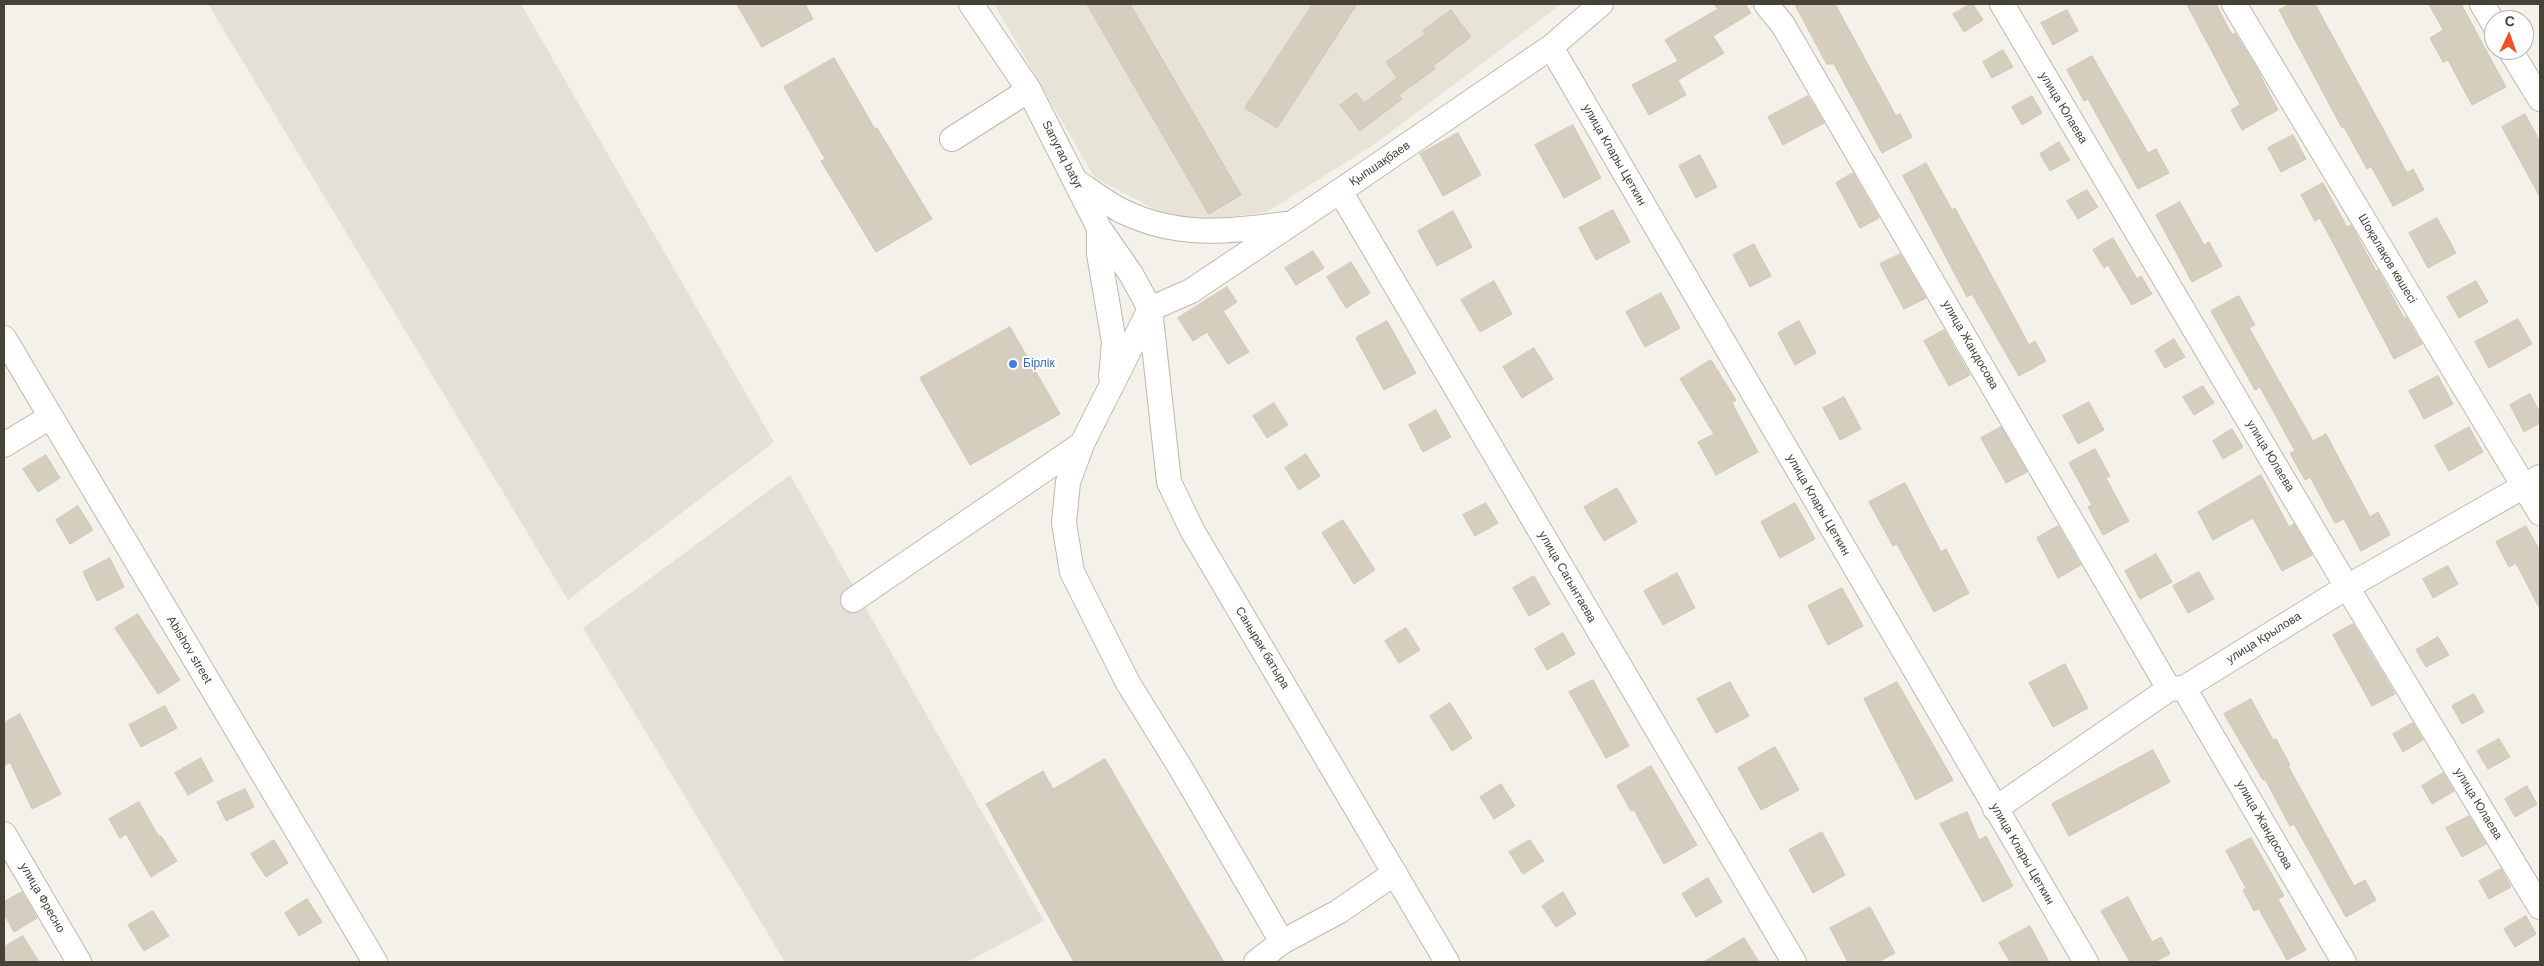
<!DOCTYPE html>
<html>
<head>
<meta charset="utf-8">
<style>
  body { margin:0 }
  #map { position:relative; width:2544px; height:966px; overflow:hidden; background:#f3f1e9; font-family:Arial,sans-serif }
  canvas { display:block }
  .frame { position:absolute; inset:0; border:5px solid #474238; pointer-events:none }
  .north { position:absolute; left:2484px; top:10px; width:50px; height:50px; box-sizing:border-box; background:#fff; border:1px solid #b5b3af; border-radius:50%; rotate:3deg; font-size:14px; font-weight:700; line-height:20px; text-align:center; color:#474238 }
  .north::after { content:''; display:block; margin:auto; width:18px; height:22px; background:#ee5326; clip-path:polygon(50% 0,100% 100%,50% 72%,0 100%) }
</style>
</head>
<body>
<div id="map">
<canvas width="2544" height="966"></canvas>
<div class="frame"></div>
<div class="north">С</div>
</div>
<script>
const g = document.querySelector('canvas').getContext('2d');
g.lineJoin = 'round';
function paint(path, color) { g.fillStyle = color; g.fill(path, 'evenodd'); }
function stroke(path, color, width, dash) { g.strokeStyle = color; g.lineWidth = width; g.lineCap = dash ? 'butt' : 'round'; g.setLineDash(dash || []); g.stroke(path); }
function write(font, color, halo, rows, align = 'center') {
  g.font = font + ' Arial,sans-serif'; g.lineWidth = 4; g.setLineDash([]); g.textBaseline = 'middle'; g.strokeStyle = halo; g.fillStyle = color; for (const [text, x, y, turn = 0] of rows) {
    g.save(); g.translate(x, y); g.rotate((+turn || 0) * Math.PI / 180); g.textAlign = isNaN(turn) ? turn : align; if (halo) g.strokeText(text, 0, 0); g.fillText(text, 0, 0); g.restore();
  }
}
paint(new Path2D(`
  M 994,4 L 1561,4 L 1373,145 L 1267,212 L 1220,218 L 1172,218 L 1095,178 Z`), '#e7e3d7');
paint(new Path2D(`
  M 208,4 L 521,4 L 774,442 L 568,600 Z
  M 790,475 L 1044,921 L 967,962 L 785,962 L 583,628 Z`), '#e3e0da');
const building = new Path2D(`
  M 737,4 L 805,4 L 813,19 L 762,47 Z
  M 1087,4 L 1130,4 L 1241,195 L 1209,214 Z
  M 1313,4 L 1357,4 L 1277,128 L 1245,108 Z
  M 1714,4 L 1745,4 L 1751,13 L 1713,36 L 1724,53 L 1678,80 L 1686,95 L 1649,115 L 1632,85 L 1678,61 L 1665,40 L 1718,9 Z
  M 1795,4 L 1835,4 L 1896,116 L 1900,114 L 1912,137 L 1882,153 L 1834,64 L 1827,64 Z
  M 1971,4 L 1973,4 L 1983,20 L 1964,32 L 1953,14 Z
  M 2187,4 L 2216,4 L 2232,35 L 2235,33 L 2256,67 L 2278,110 L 2242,130 L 2231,110 L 2240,105 Z
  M 2291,4 L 2315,4 L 2407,173 L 2413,169 L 2424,190 L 2393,206 L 2371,166 L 2367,169 L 2344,127 L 2342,128 L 2279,10 Z
  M 2429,4 L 2461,4 L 2506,87 L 2472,105 L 2448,60 L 2443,62 L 2430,38 L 2443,30 Z
  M 1451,10 L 1471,37 L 1433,66 L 1435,69 L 1399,95 L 1402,99 L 1360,131 L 1340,105 L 1356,93 L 1364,103 L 1397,78 L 1386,62 L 1425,34 L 1423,31 Z
  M 2067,10 L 2078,31 L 2053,45 L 2041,23 Z
  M 2003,50 L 2013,67 L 1992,78 L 1983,62 Z
  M 2092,56 L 2148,153 L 2156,149 L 2169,173 L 2138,189 L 2088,99 L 2084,101 L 2067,70 Z
  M 834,58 L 875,129 L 877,128 L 932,219 L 876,252 L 821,161 L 825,159 L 784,87 Z
  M 1808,96 L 1824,123 L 1783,145 L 1768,117 Z
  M 2032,96 L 2042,113 L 2022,125 L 2012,107 Z
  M 2525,114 L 2540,142 L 2540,197 L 2502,127 Z
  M 1573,125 L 1601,178 L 1564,198 L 1535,145 Z
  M 1458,133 L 1481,175 L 1443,196 L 1420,154 Z
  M 2293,135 L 2306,159 L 2281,172 L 2268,148 Z
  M 2059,142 L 2070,160 L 2050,171 L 2040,154 Z
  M 1700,155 L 1717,187 L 1696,198 L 1679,166 Z
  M 1926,163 L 1952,210 L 1955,208 L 2029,345 L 2035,341 L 2046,361 L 2019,376 L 1972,294 L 1967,297 L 1903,176 Z
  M 1853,173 L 1879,218 L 1860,228 L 1836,183 Z
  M 2323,183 L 2347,227 L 2351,225 L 2376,271 L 2378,270 L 2404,318 L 2406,317 L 2422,344 L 2394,359 L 2320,218 L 2315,221 L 2301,195 Z
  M 2087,190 L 2098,207 L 2078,219 L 2067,201 Z
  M 2180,202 L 2204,245 L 2209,242 L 2222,266 L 2192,282 L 2156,215 Z
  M 1613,210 L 1630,242 L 1596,260 L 1579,228 Z
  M 1453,211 L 1472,247 L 1437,266 L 1418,231 Z
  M 2437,218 L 2456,253 L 2428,268 L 2409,233 Z
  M 2113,238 L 2137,279 L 2141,276 L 2152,294 L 2132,305 L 2108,265 L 2104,268 L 2093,250 Z
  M 1754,244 L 1771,276 L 1750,287 L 1733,255 Z
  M 1313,251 L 1324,268 L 1296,285 L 1285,268 Z
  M 1900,254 L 1926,298 L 1904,309 L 1880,264 Z
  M 1351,262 L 1370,293 L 1346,308 L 1327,277 Z
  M 1494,281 L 1512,314 L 1480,332 L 1461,300 Z
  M 2476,281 L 2488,302 L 2459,318 L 2447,297 Z
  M 1227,287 L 1237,302 L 1223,311 L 1249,352 L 1228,364 L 1207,332 L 1193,341 L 1178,318 Z
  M 1661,293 L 1680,328 L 1645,347 L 1626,312 Z
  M 2239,296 L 2255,325 L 2249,328 L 2313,441 L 2326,434 L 2370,517 L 2378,512 L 2390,535 L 2361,551 L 2344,519 L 2335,523 L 2310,477 L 2305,480 L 2290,453 L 2295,451 L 2260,387 L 2255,390 L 2211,311 Z
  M 2518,319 L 2532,344 L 2489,368 L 2475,342 Z
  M 1387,321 L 1416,373 L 1384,390 L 1356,338 Z
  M 1799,321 L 1816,353 L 1795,365 L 1778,333 Z
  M 1010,327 L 1060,414 L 970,465 L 920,378 Z
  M 1944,330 L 1970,375 L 1949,386 L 1924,341 Z
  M 2174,339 L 2185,357 L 2165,368 L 2155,351 Z
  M 1534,348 L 1553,379 L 1522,398 L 1503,367 Z
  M 1711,360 L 1736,400 L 1732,403 L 1758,452 L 1716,475 L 1698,442 L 1714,434 L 1680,379 Z
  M 2438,376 L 2453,404 L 2424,419 L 2409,391 Z
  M 2203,386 L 2214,403 L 2194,415 L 2183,397 Z
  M 2530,394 L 2540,413 L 2540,423 L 2524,432 L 2510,405 Z
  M 1844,397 L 1861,429 L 1840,440 L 1823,408 Z
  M 2089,402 L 2104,430 L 2078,444 L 2063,416 Z
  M 1274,403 L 1288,425 L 1267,438 L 1253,416 Z
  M 1436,410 L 1451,437 L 1423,452 L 1409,425 Z
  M 2001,427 L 2027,472 L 2006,483 L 1981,438 Z
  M 2469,427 L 2483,452 L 2449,471 L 2435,446 Z
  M 2232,429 L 2243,447 L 2223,459 L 2213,441 Z
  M 2095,449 L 2110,476 L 2106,478 L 2129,521 L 2103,535 L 2088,507 L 2092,505 L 2069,463 Z
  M 1306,454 L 1320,476 L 1299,490 L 1285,468 Z
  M 46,455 L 60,478 L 38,492 L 23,469 Z
  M 2261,475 L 2289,527 L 2294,524 L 2312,555 L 2282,571 L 2253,518 L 2213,540 L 2198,512 Z
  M 1905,483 L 1941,552 L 1946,549 L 1969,593 L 1934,612 L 1897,544 L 1893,546 L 1869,502 Z
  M 1617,488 L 1637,522 L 1604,541 L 1584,507 Z
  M 1486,503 L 1498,523 L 1475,536 L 1463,515 Z
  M 1795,503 L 1815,539 L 1780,558 L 1761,522 Z
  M 78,506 L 93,530 L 70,544 L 56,520 Z
  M 1343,520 L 1375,570 L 1354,584 L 1322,533 Z
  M 2058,526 L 2081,565 L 2058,578 L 2037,538 Z
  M 2526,526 L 2540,551 L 2540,609 L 2516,563 L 2509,567 L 2496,542 Z
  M 2156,554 L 2172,582 L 2140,599 L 2125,571 Z
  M 110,558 L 124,587 L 97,601 L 83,572 Z
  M 2448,566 L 2458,584 L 2433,598 L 2423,579 Z
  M 2199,572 L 2214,599 L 2188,613 L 2173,586 Z
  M 1677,573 L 1695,608 L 1663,625 L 1644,591 Z
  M 1534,576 L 1550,604 L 1529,616 L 1513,588 Z
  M 1842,588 L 1863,626 L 1828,645 L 1808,606 Z
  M 138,614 L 180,680 L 158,694 L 115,628 Z
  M 2353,624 L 2395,694 L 2372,706 L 2333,635 Z
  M 1406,628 L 1420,650 L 1399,663 L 1385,641 Z
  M 1563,633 L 1575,654 L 1547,670 L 1535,649 Z
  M 2438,637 L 2449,655 L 2426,667 L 2416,650 Z
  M 2065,664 L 2088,708 L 2053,727 L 2029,683 Z
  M 1593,680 L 1629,746 L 1606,758 L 1569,692 Z
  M 1730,682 L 1749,716 L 1716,733 L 1697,699 Z
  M 1897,682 L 1953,780 L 1916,800 L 1864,699 Z
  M 2474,694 L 2484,712 L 2462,724 L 2452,706 Z
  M 2251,699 L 2273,740 L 2276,739 L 2290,765 L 2288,766 L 2354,886 L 2365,880 L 2376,900 L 2346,917 L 2294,824 L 2290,826 L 2265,779 L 2263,780 L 2224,714 Z
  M 1450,703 L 1472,738 L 1452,751 L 1430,716 Z
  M 165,706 L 177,728 L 141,747 L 129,725 Z
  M 20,714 L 61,794 L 32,809 L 10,762 L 4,766 L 4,723 Z
  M 2413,723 L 2423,740 L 2403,752 L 2393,734 Z
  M 2499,739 L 2510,757 L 2488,769 L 2477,751 Z
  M 1775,747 L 1799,790 L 1761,810 L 1738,768 Z
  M 2153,750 L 2170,782 L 2069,836 L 2052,804 Z
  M 201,758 L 213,781 L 188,795 L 175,773 Z
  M 1105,759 L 1224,962 L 1074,962 L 986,804 L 1043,771 L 1053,789 Z
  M 1651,766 L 1697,845 L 1664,864 L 1634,810 L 1631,811 L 1617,786 Z
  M 2443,773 L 2454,791 L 2432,804 L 2422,786 Z
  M 1501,784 L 1515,806 L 1494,819 L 1480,797 Z
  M 2527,786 L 2537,804 L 2515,817 L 2505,799 Z
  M 245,789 L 254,807 L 226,821 L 217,802 Z
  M 139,802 L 159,837 L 161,836 L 177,861 L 151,877 L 126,834 L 120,838 L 109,819 Z
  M 1967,812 L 1979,840 L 1986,836 L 2013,886 L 1983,902 L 1940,824 Z
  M 2469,816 L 2486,844 L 2462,857 L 2446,828 Z
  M 1822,832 L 1845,875 L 1813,893 L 1789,850 Z
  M 2251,838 L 2284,896 L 2278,899 L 2306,950 L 2287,960 L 2259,909 L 2254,911 L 2243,890 L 2246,888 L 2226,851 Z
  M 274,840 L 288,863 L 266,877 L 251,854 Z
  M 1530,840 L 1544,861 L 1523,874 L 1509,852 Z
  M 2501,869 L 2511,887 L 2489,899 L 2479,881 Z
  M 1708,878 L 1722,902 L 1696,917 L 1682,894 Z
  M 22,892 L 37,918 L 14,932 L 4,914 L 4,902 Z
  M 1563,892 L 1576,914 L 1556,927 L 1542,906 Z
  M 2128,897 L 2152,942 L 2161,937 L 2170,954 L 2154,962 L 2130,962 L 2101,911 Z
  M 307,899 L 322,922 L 299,936 L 285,913 Z
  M 1870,907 L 1895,953 L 1878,962 L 1848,962 L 1830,928 Z
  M 153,911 L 169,936 L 144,951 L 128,925 Z
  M 2526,916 L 2536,934 L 2515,947 L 2504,929 Z
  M 2030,926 L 2049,962 L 2010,962 L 1999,943 Z
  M 23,936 L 39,962 L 4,962 L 4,947 Z
  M 1744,938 L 1759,962 L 1704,962 Z`);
paint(building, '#d5cebf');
stroke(building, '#cfc6b3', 1);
const minor = new Path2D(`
  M 971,4 L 1029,90 L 1099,228 L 1131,274 L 1150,309 L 1169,482 L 1192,530 L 1447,962
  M 1766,4 L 1783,25 L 2169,689
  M 2002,4 L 2347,587 L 2540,907
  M 2234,4 L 2540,513
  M 2482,4 L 2494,24
  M 1551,47 L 2086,962
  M 2510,50 L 2540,99
  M 952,139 L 1029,90
  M 1077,182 C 1092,192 1106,203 1122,211 C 1177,238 1228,232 1286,224
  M 1340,191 L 1794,962
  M 1099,228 L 1099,254 L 1114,342 L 1111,377
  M 1150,309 L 1082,444 L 1068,482 L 1064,523 L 1072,572 L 1128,683 L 1180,767 L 1282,942
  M 1150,309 L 1191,291 L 1340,191 L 1551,47 L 1601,4
  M 4,338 L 375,962
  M 4,445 L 50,417
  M 853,600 L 1082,444
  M 2184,688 L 2344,962
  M 1995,809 L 2169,689 L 2184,688 L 2347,587 L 2540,477
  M 4,834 L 79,962
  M 1256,962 L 1282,942 L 1338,912 L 1395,873`);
stroke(minor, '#bfb9ac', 26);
stroke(minor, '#fff', 24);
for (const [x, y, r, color] of [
  [1013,364,5,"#3f7fe0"]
]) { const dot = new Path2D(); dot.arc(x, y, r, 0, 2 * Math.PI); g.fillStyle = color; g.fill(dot); stroke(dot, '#fff', 2); }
write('12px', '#474238', '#fff', [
  ["улица Юлаева",2063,108,59],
  ["Sanyraq batyr",1062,155,63],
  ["улица Клары Цеткин",1614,155,60],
  ["Қыпшақбаев",1380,164,-34],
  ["Шоқалақов көшесі",2387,259,59],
  ["улица Жандосова",1970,345,60],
  ["улица Юлаева",2270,456,59],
  ["улица Клары Цеткин",1818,505,60],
  ["улица Сагынтаева",1567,577,60],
  ["улица Крылова",2264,638,-32],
  ["Санырак батыра",1262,648,59],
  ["Abishov street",189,650,59],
  ["улица Юлаева",2478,804,59],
  ["улица Жандосова",2264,825,60],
  ["улица Клары Цеткин",2022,854,60],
  ["улица Фресно",42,898,60]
]);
write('12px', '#366cbe', '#fff', [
  ["Бірлік",1023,364]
], 'left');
</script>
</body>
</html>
